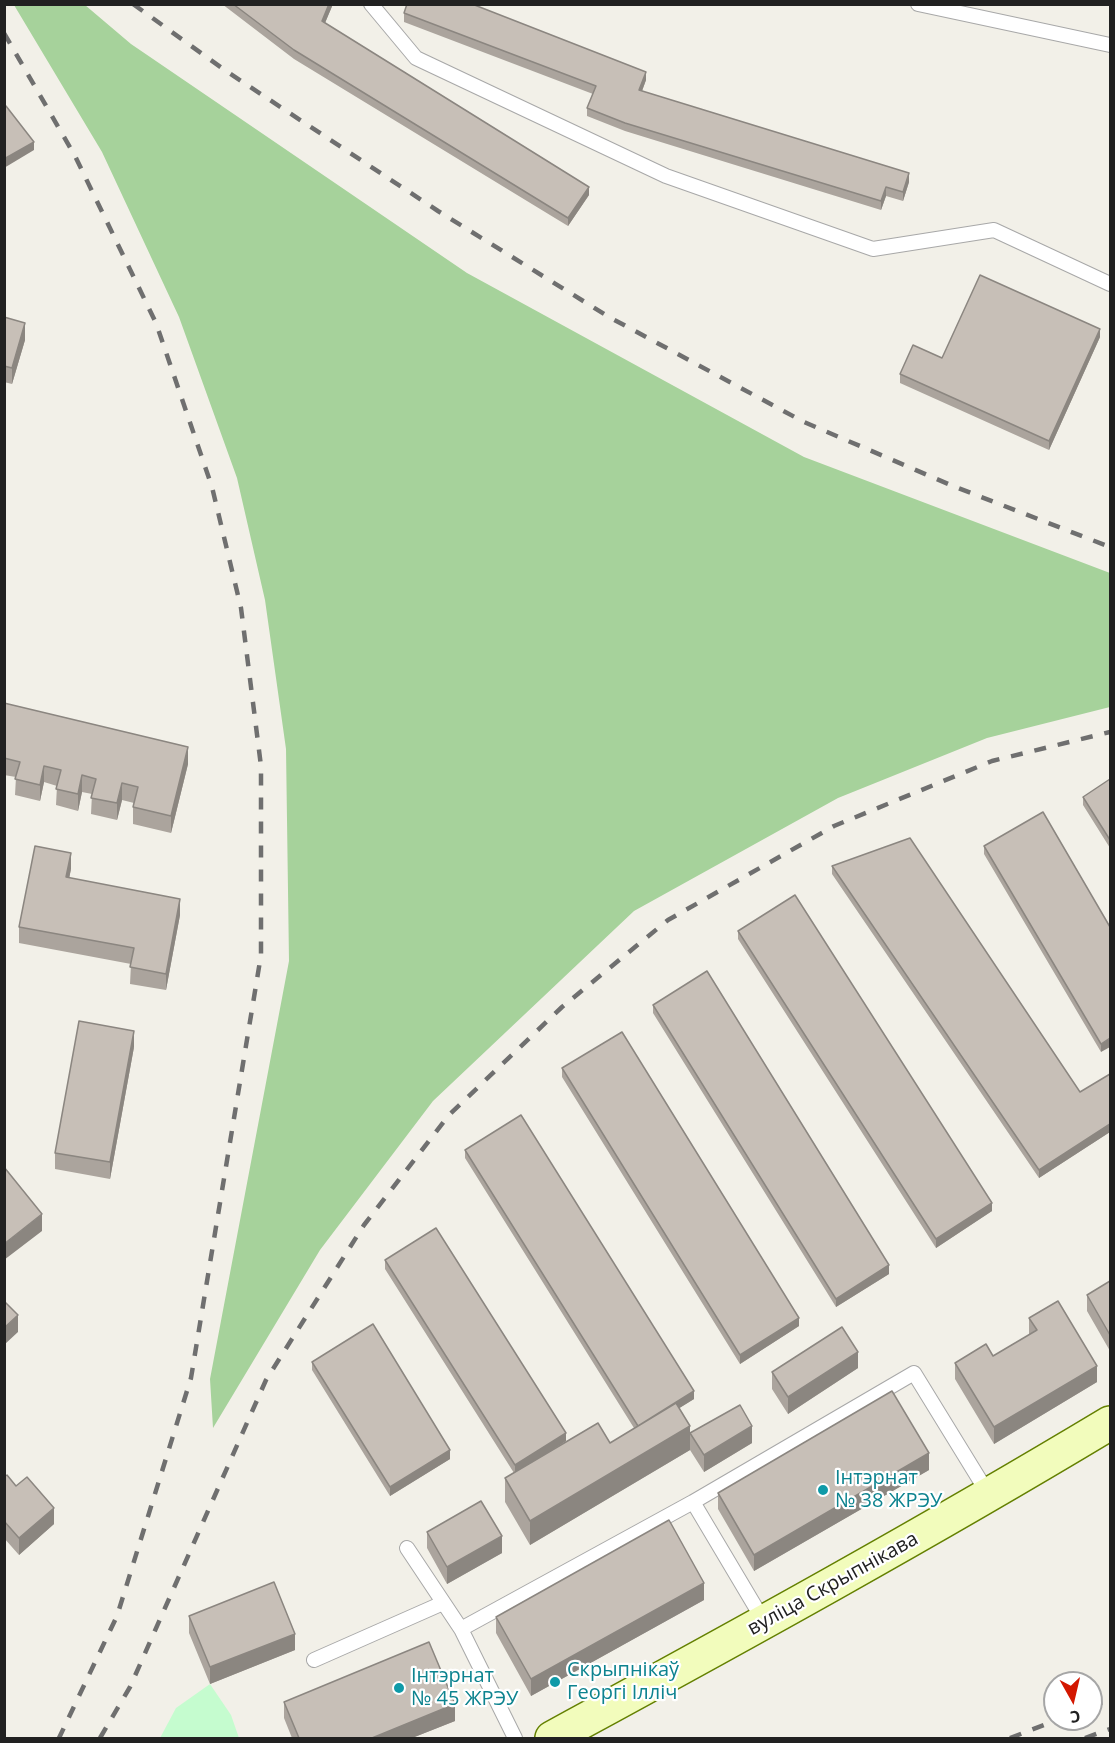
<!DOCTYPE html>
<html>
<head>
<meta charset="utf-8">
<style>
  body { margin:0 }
  #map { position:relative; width:1115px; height:1743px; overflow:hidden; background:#f2f0e8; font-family:"Open Sans",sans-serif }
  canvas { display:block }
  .frame { position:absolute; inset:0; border:6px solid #212121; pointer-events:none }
  .north { position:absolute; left:1043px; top:1671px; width:60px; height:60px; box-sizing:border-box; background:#fff; border:2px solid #a6a6a6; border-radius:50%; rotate:172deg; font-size:16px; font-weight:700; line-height:24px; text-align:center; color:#212121 }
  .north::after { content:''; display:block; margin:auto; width:21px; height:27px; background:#d31700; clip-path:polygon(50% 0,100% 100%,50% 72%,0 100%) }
</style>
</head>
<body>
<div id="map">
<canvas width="1115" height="1743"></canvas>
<div class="frame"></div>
<div class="north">С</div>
</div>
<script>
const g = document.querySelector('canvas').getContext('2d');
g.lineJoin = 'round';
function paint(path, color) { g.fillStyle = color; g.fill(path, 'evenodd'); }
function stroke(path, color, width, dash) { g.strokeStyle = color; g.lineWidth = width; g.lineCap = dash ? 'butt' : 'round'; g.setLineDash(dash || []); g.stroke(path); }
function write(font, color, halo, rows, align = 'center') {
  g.font = font + ' "Open Sans",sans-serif'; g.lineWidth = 4.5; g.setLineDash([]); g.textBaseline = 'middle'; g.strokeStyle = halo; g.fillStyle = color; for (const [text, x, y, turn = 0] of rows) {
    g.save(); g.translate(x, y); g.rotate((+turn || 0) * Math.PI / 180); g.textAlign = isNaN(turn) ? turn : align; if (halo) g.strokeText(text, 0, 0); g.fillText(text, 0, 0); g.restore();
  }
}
paint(new Path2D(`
  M 14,5 L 85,5 L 131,44 L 467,273 L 804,457 L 1110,573 L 1110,707 L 987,738 L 838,798 L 634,911 L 433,1101 L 320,1250 L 213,1428 L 210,1379 L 289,961 L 286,749 L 265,600 L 237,478 L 179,317 L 102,152 Z`), '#a6d29b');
paint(new Path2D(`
  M 210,1684 L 231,1715 L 239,1738 L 160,1738 L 176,1708 Z`), '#c5fccf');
const lane = new Path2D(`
  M 371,4 L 416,58 L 666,176 L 873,249 L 994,230 L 1110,284
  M 918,4 L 1110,45
  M 407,1548 L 461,1629 L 515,1738
  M 765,1623 L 693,1502 L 914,1373 L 989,1495
  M 461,1629 L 693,1502
  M 314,1660 L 443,1603`);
const secondary = new Path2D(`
  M 552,1738 C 740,1636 927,1533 1110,1423`);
stroke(lane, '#a8a8a8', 16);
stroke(secondary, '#648001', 36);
stroke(lane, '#fff', 14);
stroke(secondary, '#f2fcbc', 33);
stroke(new Path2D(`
  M 133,4 L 226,71 L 438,211 L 609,317 L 804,422 L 953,486 L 1110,547
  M 4,33 L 75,156 L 156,323 L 212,487 L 241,608 L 261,766 L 261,955 L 191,1378 L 117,1616 L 59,1738
  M 1091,1707 L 1110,1699
  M 100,1738 L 130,1687 L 266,1380 L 364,1225 L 449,1115 L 562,1007 L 668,920 L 834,826 L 992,761 L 1110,732
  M 1010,1738 L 1060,1719
  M 1085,1738 L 1110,1729`), '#6f6f6f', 4.5, [12, 12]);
paint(new Path2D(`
  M 222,4 L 333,4 L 325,23 L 589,195 L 568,226 L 294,59 Z
  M 404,13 L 646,80 L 642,91 L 909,182 L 903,201 L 886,196 L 881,210 L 625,131 L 587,116 L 587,108 L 593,94 L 404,22 Z
  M 4,317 L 25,340 L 12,384 L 4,382 Z
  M 1100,337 L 1049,450 L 900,383 L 900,374 L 942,358 Z
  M 4,703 L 188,764 L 171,833 L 133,824 L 133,807 L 134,803 L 122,800 L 117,820 L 91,814 L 92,794 L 82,792 L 78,811 L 56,805 L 57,786 L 44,782 L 40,801 L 15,795 L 16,777 L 4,775 Z
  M 1110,779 L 1110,848 L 1083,805 L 1083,797 Z
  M 984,846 L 1110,927 L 1101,1052 L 984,854 Z
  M 832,866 L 1080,1092 L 1110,1074 L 1110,1132 L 1039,1178 L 832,874 Z
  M 71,869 L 69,878 L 180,915 L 166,990 L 130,984 L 131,964 L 19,943 L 19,927 Z
  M 738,931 L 992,1211 L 936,1248 L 738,939 Z
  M 653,1005 L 889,1274 L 836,1307 L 653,1013 Z
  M 134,1047 L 110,1179 L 55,1169 L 55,1153 Z
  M 562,1068 L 799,1326 L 740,1364 L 562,1077 Z
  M 465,1150 L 694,1399 L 679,1408 L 690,1433 L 752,1443 L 704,1472 L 690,1450 L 530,1545 L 505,1502 L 505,1478 L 514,1473 L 385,1269 L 385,1260 L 566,1441 L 547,1453 L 610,1443 L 634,1428 L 465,1158 Z
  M 1110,1281 L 1110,1351 L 1087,1311 L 1087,1295 Z
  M 1029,1318 L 1097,1382 L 994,1444 L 955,1379 L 955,1363 L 993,1356 L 1029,1335 Z
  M 312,1362 L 450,1459 L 390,1496 L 312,1370 Z
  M 858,1368 L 788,1414 L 772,1389 L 772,1372 Z
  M 929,1470 L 754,1571 L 718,1509 L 718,1493 Z
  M 4,1477 L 54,1524 L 19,1555 L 4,1538 Z
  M 427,1532 L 502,1553 L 447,1584 L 427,1548 Z
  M 704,1600 L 531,1696 L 496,1633 L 496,1617 Z
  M 189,1616 L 295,1650 L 210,1684 L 189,1633 Z
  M 284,1702 L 455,1721 L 412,1738 L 292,1738 L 284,1718 Z`), '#aba49d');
paint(new Path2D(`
  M 329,4 L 333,4 L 322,30 L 322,21 Z
  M 646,72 L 646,80 L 639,99 L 639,90 Z
  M 34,142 L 34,150 L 4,168 L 4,159 Z
  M 909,173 L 909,182 L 903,201 L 903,192 Z
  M 589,187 L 589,195 L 568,226 L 568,218 Z
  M 886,187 L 886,196 L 881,210 L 881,201 Z
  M 25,323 L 25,340 L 12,384 L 12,368 Z
  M 1100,329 L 1100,337 L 1049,450 L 1049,441 Z
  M 188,747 L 188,764 L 171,833 L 171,816 Z
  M 44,766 L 44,782 L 40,801 L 40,785 Z
  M 82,775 L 82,792 L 78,811 L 78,794 Z
  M 122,783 L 122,800 L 117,820 L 117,803 Z
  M 71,853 L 71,869 L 66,894 L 66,877 Z
  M 180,899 L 180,915 L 166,990 L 166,974 Z
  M 134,1031 L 134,1047 L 110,1179 L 110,1162 Z
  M 1110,1038 L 1110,1047 L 1101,1052 L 1101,1044 Z
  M 1110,1124 L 1110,1132 L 1039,1178 L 1039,1170 Z
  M 992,1203 L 992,1211 L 936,1248 L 936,1239 Z
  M 42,1214 L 42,1231 L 4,1260 L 4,1244 Z
  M 889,1265 L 889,1274 L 836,1307 L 836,1299 Z
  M 18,1315 L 18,1332 L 4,1345 L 4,1328 Z
  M 799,1318 L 799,1326 L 740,1364 L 740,1355 Z
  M 858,1352 L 858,1368 L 788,1414 L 788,1397 Z
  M 1097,1366 L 1097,1382 L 994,1444 L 994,1427 Z
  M 694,1391 L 694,1399 L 638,1434 L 638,1426 Z
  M 690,1426 L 690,1450 L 530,1545 L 530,1521 Z
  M 752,1426 L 752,1443 L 704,1472 L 704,1455 Z
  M 566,1433 L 566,1441 L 515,1474 L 515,1465 Z
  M 450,1450 L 450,1459 L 390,1496 L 390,1487 Z
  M 929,1453 L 929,1470 L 754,1571 L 754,1555 Z
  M 54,1508 L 54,1524 L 19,1555 L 19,1538 Z
  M 502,1536 L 502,1553 L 447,1584 L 447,1567 Z
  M 704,1583 L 704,1600 L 531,1696 L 531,1679 Z
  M 295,1634 L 295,1650 L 210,1684 L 210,1667 Z
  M 455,1704 L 455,1721 L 412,1738 L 372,1738 Z`), '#8b8680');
const building = new Path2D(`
  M 233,4 L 329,4 L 322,21 L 589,187 L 568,218 L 294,50 Z
  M 407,4 L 472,4 L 646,72 L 639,90 L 909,173 L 903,192 L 886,187 L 881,201 L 625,123 L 587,108 L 596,86 L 404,13 Z
  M 6,106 L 34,142 L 4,159 L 4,107 Z
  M 980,275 L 1100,329 L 1049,441 L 900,374 L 913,345 L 942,358 Z
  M 4,317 L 25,323 L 12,368 L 4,366 Z
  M 4,703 L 188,747 L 171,816 L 133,807 L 138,787 L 122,783 L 117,803 L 91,798 L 96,779 L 82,775 L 78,794 L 56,789 L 61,770 L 44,766 L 40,785 L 15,779 L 20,762 L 4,758 Z
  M 1110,779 L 1110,840 L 1083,797 Z
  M 1043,812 L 1110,927 L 1110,1038 L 1101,1044 L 984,846 Z
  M 910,838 L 1080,1092 L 1110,1074 L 1110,1124 L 1039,1170 L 832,866 Z
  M 35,846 L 71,853 L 66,877 L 180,899 L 166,974 L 130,967 L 134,948 L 19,927 Z
  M 795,895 L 992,1203 L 936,1239 L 738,931 Z
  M 707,971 L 889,1265 L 836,1299 L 653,1005 Z
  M 79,1021 L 134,1031 L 110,1162 L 55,1153 Z
  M 622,1032 L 799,1318 L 740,1355 L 562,1068 Z
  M 521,1115 L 694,1391 L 638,1426 L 465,1150 Z
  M 4,1167 L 42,1214 L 4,1244 Z
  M 436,1228 L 566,1433 L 515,1465 L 385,1260 Z
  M 1110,1281 L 1110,1335 L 1087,1295 Z
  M 4,1301 L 18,1315 L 4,1328 Z
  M 1058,1301 L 1097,1366 L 994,1427 L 955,1363 L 986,1344 L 993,1356 L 1037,1330 L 1029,1318 Z
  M 373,1324 L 450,1450 L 390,1487 L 312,1362 Z
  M 842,1327 L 858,1352 L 788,1397 L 772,1372 Z
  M 892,1391 L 929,1453 L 754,1555 L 718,1493 Z
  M 676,1403 L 690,1426 L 530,1521 L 505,1478 L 598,1423 L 610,1443 Z
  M 740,1405 L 752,1426 L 704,1455 L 690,1433 Z
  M 7,1475 L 16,1486 L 27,1477 L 54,1508 L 19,1538 L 4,1521 L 4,1477 Z
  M 481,1501 L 502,1536 L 447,1567 L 427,1532 Z
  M 669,1520 L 704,1583 L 531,1679 L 496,1617 Z
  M 274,1582 L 295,1634 L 210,1667 L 189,1616 Z
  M 429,1642 L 455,1704 L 372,1738 L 299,1738 L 284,1702 Z`);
paint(building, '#c7bfb7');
stroke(building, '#8b8680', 1.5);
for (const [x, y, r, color] of [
  [823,1490,6,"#0f9aa8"],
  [555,1682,6,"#0f9aa8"],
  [399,1688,6,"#0f9aa8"]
]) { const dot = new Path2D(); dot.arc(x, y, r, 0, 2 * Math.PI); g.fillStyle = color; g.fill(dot); stroke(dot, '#fff', 2); }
write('20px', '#0d838f', '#fff', [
  ["Інтэрнат",835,1478],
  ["№ 38 ЖРЭУ",835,1501],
  ["Скрыпнікаў",567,1670],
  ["Георгі Ілліч",567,1693],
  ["Інтэрнат",411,1676],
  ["№ 45 ЖРЭУ",411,1699]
], 'left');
write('20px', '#212121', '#fff', [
  ["вуліца Скрыпнікава",833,1584,-29]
]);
</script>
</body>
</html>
